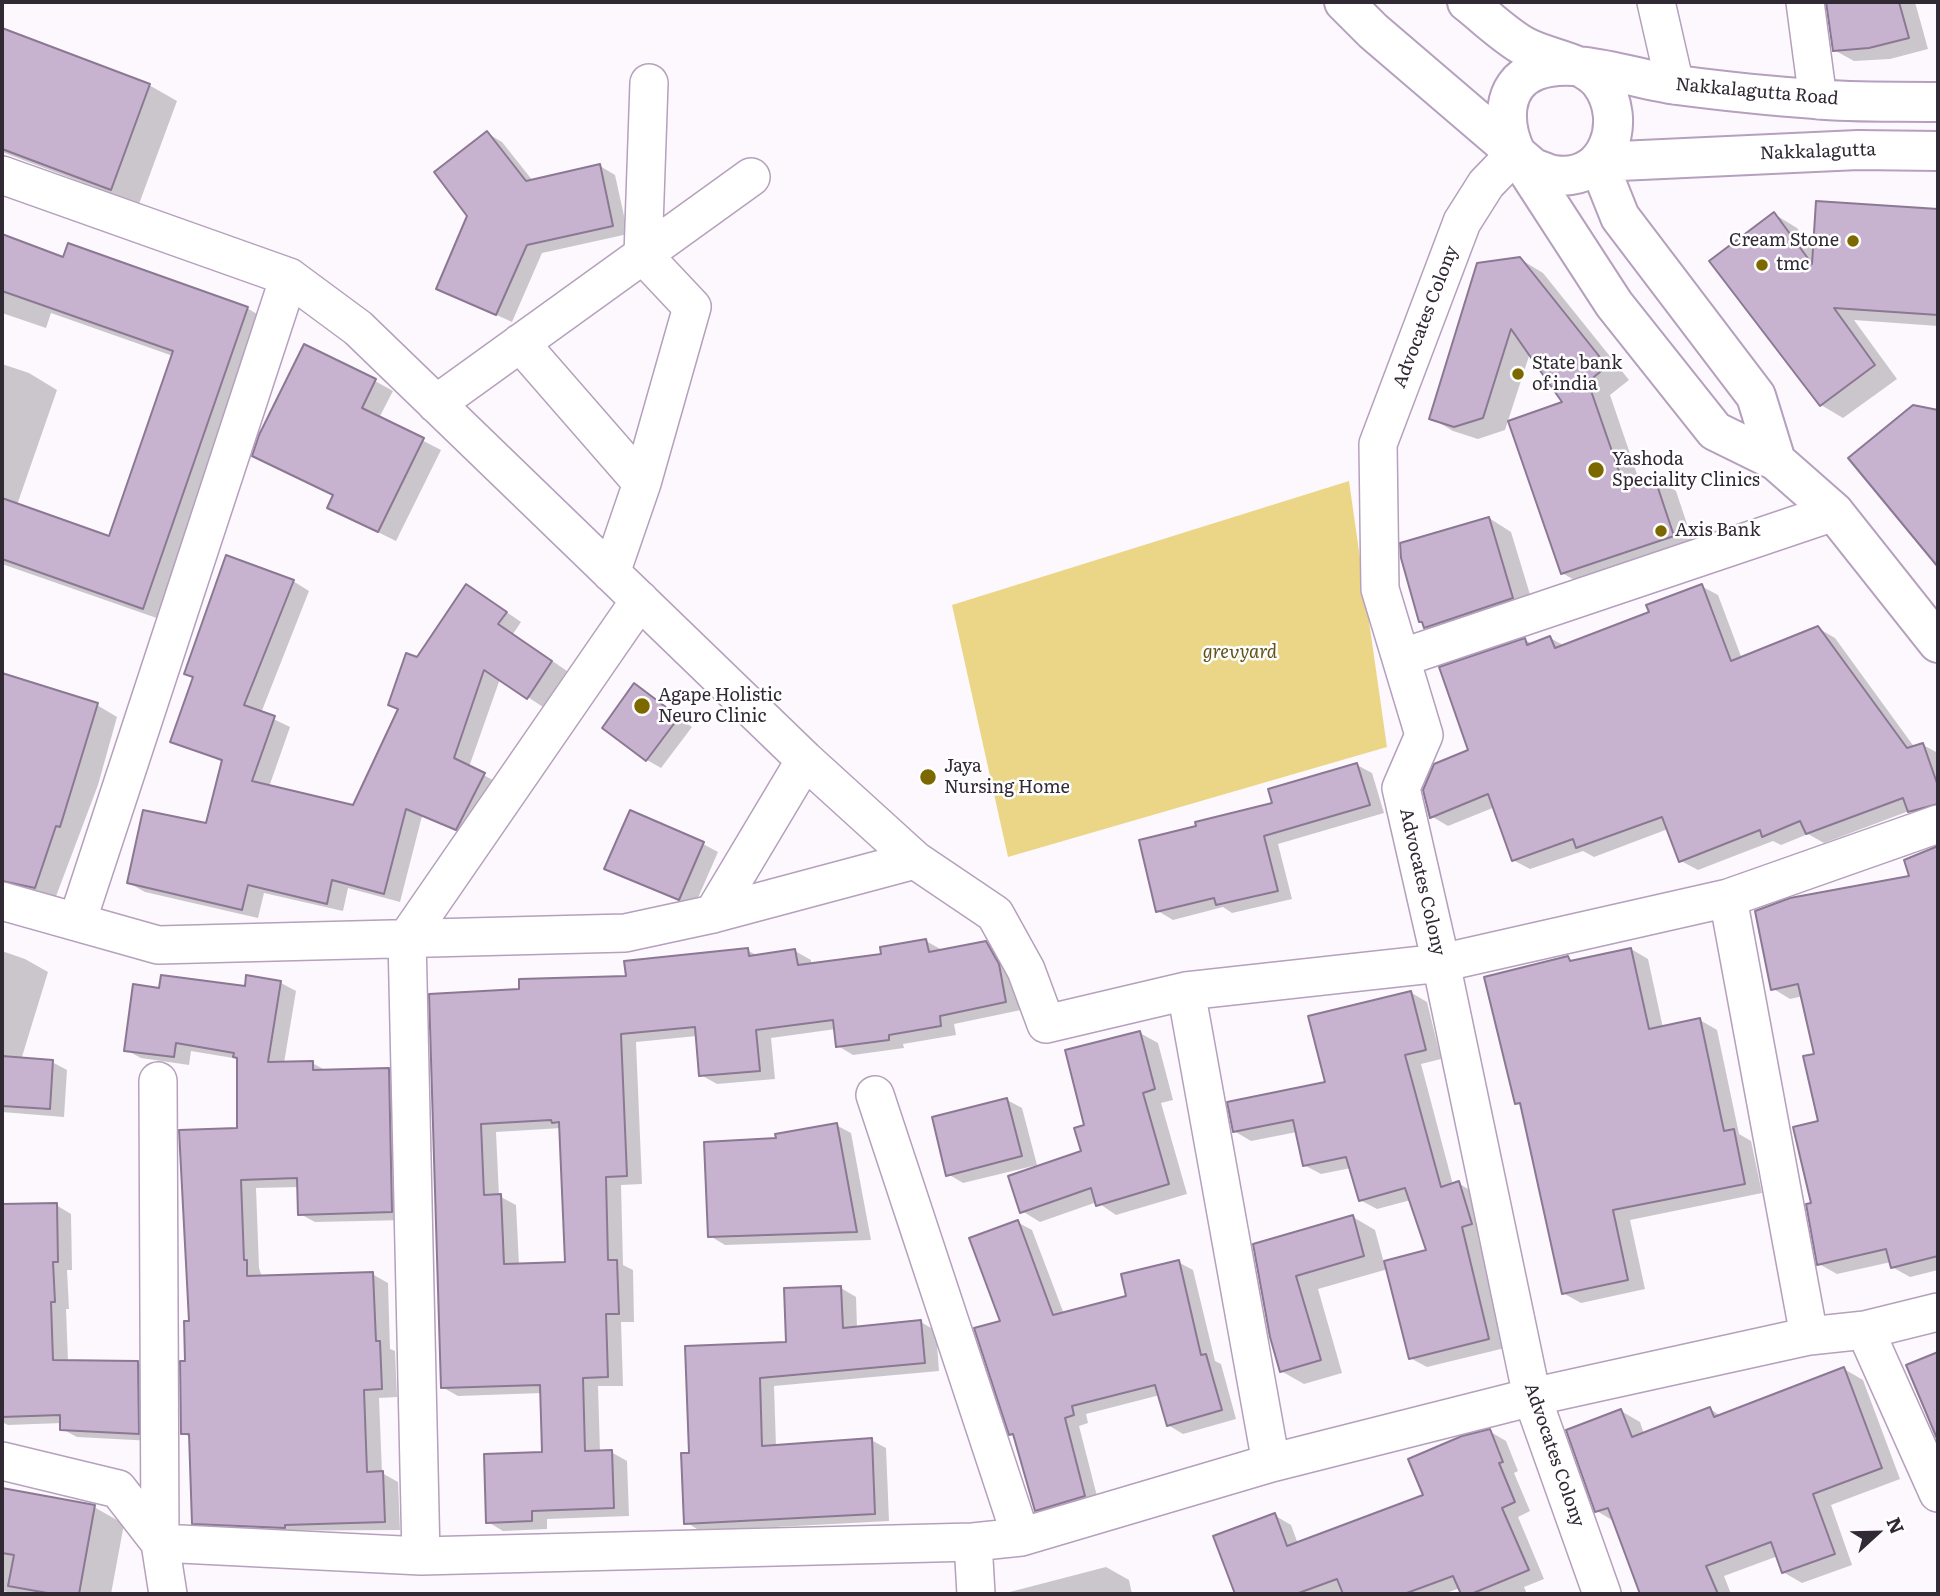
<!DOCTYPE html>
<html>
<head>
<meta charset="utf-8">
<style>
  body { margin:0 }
  #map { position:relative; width:1940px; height:1596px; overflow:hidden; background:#fdf8fe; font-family:Literata,serif }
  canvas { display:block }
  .frame { position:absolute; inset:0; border:4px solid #312934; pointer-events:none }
  .north { position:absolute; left:1842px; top:1498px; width:70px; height:70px; -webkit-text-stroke:5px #fff; paint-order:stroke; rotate:68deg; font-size:19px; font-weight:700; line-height:28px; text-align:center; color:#312934 }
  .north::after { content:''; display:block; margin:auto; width:24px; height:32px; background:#312934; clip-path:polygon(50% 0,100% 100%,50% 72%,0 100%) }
</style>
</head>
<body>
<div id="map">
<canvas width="1940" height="1596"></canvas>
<div class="frame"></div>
<div class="north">N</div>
</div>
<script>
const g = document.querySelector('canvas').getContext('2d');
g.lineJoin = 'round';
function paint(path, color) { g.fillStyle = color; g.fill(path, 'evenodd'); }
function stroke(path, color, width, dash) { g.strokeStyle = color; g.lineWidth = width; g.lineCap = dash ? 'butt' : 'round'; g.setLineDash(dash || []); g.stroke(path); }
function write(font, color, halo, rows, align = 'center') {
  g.font = font + ' Literata,serif'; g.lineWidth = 5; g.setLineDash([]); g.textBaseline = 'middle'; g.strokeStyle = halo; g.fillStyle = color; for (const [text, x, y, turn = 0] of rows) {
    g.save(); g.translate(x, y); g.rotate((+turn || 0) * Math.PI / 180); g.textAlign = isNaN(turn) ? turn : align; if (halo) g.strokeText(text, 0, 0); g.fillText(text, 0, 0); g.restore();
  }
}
paint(new Path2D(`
  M 1349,481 L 1387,747 L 1008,857 L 952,605 Z`), '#ebd687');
paint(new Path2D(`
  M 1828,2 L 1915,2 L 1928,49 L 1890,59 L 1854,61 L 1834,50 Z
  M 2,30 L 149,85 L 177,101 L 139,204 L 2,152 Z
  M 487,133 L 502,142 L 533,181 L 600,166 L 615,175 L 628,234 L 542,253 L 512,322 L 438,288 L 469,216 Z
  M 1817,203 L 1938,211 L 1938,326 L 1854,320 L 1897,379 L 1843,418 L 1821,405 L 1774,214 L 1797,228 L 1815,251 Z
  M 2,236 L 64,259 L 247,308 L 275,325 L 171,623 L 2,564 L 2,364 L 29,373 L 57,390 L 17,505 L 110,538 L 173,356 L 51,313 L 46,328 L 2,313 Z
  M 1520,259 L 1543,273 L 1629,380 L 1610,395 L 1640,483 L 1653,478 L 1676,491 L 1695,548 L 1585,586 L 1562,573 L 1565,403 L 1530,353 L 1505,430 L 1478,439 L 1453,431 L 1431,418 Z
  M 375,381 L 393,391 L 379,418 L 441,450 L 396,541 L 347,517 L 334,496 L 272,466 Z
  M 1913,407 L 1938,412 L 1938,564 L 1851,459 Z
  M 1489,518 L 1511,532 L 1535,611 L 1448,640 L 1426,627 Z
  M 293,581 L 309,591 L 261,713 L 290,727 L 269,787 L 354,807 L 400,710 L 390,704 L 417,660 L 483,596 L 521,622 L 513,634 L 567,671 L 543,707 L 500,679 L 469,767 L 500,784 L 472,838 L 422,816 L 400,902 L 348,888 L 343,911 L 264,893 L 258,918 L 145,892 L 129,883 L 207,826 L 223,762 L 172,741 L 194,678 L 186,673 Z
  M 1701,586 L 1718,595 L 1742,659 L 1818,628 L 1835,638 L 1915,748 L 1923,745 L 1938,753 L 1938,817 L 1926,821 L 1909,811 L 1824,843 L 1808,834 L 1781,845 L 1773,841 L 1698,870 L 1681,861 L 1668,829 L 1594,857 L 1583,851 L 1530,869 L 1513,860 L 1495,807 L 1448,826 L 1431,816 L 1471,751 L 1525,640 L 1533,644 L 1550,638 L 1565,646 L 1651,613 Z
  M 2,675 L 97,705 L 117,717 L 98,785 L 55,899 L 2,889 Z
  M 635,686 L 692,727 L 661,768 L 647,760 Z
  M 1357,765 L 1372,773 L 1384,813 L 1278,844 L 1292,899 L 1232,913 L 1223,907 L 1173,920 L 1158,911 L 1275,804 Z
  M 703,844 L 718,852 L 694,907 L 606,868 Z
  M 1938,848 L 1938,1270 L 1910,1277 L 1892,1267 L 1891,1262 L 1837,1274 L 1819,1264 L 1813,1204 L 1820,1122 L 1816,1055 L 1803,996 L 1790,999 L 1772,988 L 1911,877 L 1925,853 Z
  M 926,941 L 942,950 L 985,942 L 1001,952 L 1014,975 L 1021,1010 L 954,1024 L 956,1035 L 903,1044 L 904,1048 L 853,1055 L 838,1046 L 836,1029 L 771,1038 L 775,1079 L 717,1084 L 701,1075 L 697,1036 L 636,1042 L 642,1184 L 621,1185 L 623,1265 L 633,1270 L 634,1322 L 621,1322 L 623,1386 L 598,1386 L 600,1452 L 611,1452 L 627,1461 L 629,1516 L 547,1519 L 547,1529 L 503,1531 L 488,1522 L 544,1453 L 542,1393 L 458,1396 L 442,1387 L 431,996 L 521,990 L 628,977 L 747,950 L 758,956 L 795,951 L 811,960 L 811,965 L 883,956 ZM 561,1128 L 567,1263 L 519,1265 L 516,1205 L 499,1196 L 496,1132 Z
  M 1631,949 L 1648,959 L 1663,1028 L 1700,1020 L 1717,1030 L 1739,1134 L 1751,1141 L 1762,1193 L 1630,1220 L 1645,1289 L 1581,1303 L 1563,1293 L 1523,1106 L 1517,1103 L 1568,958 L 1575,962 Z
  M 2,951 L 25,959 L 48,972 L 21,1060 L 52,1062 L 67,1070 L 64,1117 L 2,1112 Z
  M 281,983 L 296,991 L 284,1063 L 312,1063 L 327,1071 L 388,1070 L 404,1079 L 407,1220 L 315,1222 L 300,1214 L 299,1187 L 256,1188 L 259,1268 L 262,1277 L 372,1274 L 388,1283 L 390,1349 L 395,1351 L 397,1397 L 379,1398 L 382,1473 L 398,1482 L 400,1530 L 209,1531 L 193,1523 L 190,1437 L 182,1433 L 191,1323 L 239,1130 L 239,1059 L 191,1051 L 189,1065 L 141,1058 L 126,1050 L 161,990 L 246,988 Z
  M 1410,992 L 1427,1002 L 1441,1059 L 1421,1064 L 1453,1185 L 1458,1183 L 1475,1193 L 1488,1233 L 1478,1236 L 1505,1348 L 1427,1367 L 1410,1358 L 1388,1269 L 1318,1289 L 1342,1373 L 1304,1384 L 1281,1371 L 1255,1245 L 1353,1217 L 1375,1230 L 1384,1263 L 1428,1252 L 1411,1200 L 1377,1209 L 1360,1200 L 1351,1168 L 1321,1174 L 1304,1165 L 1297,1132 L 1251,1141 L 1234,1131 L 1327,1084 Z
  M 1140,1033 L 1158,1043 L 1173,1100 L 1161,1103 L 1187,1194 L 1116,1215 L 1097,1202 L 1040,1222 L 1022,1211 L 1083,1152 Z
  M 1007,1100 L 1022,1108 L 1037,1165 L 963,1183 L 948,1174 Z
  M 836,1125 L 851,1133 L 871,1240 L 725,1245 L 710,1236 L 778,1140 Z
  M 2,1205 L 56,1205 L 71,1214 L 72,1270 L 67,1270 L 69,1309 L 66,1309 L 68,1362 L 138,1363 L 153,1372 L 153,1441 L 77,1437 L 62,1429 L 62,1423 L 8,1425 L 2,1422 Z
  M 1017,1222 L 1032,1230 L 1064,1314 L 1128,1297 L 1178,1262 L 1193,1270 L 1215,1361 L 1221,1364 L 1236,1419 L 1183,1434 L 1168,1425 L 1160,1395 L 1086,1414 L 1088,1423 L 1079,1426 L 1099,1504 L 1051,1519 L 1036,1510 L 1016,1437 L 1011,1434 L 1002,1322 Z
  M 841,1288 L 856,1297 L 857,1328 L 921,1322 L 936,1331 L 939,1371 L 774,1386 L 776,1447 L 871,1440 L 886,1448 L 889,1521 L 700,1531 L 686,1522 L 691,1454 Z
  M 1844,1369 L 1863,1380 L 1900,1479 L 1831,1505 L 1852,1565 L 1802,1583 L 1783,1572 L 1778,1556 L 1724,1576 L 1731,1594 L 1643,1594 L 1615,1522 L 1597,1511 L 1621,1411 L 1640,1422 L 1644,1434 L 1710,1409 L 1721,1416 Z
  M 1489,1431 L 1506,1441 L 1518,1471 L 1514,1473 L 1530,1511 L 1518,1517 L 1544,1579 L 1524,1587 L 1527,1594 L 1463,1594 L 1460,1588 L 1443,1594 L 1237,1594 L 1216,1537 L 1274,1515 L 1291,1525 L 1298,1544 L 1426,1496 Z
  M 2,1490 L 94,1507 L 124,1524 L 111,1594 L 18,1594 L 2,1591 Z
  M 1106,1567 L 1129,1580 L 1132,1594 L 1002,1594 Z`), '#0003');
const building = new Path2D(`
  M 1826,2 L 1899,2 L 1909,38 L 1869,48 L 1833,51 Z
  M 2,28 L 150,84 L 111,190 L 2,149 Z
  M 487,131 L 526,181 L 600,164 L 613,226 L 527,245 L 496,315 L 436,289 L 467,216 L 434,172 Z
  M 1816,201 L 1938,209 L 1938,315 L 1834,308 L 1875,365 L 1820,406 L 1709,261 L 1774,212 L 1812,264 Z
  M 2,234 L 63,257 L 68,243 L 248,307 L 143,609 L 2,559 L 2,498 L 109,536 L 173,351 L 2,291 Z
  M 1520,257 L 1607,366 L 1588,382 L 1624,486 L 1654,476 L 1674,536 L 1561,574 L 1508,421 L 1562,402 L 1511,329 L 1483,418 L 1454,427 L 1429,419 L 1477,263 Z
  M 304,344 L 376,379 L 362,408 L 424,438 L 378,532 L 327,508 L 333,495 L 252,456 L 259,435 Z
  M 1913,405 L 1938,410 L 1938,567 L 1848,458 Z
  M 1489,517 L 1513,598 L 1424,628 L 1422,622 L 1419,622 L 1401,558 L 1400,543 Z
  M 226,555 L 294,580 L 244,705 L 275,716 L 252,781 L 353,805 L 398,709 L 388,705 L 406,653 L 417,657 L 466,584 L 507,612 L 498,624 L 552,661 L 527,699 L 484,670 L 454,758 L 485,773 L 456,830 L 406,809 L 384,894 L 332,880 L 327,904 L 248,885 L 242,910 L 127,883 L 143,810 L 206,823 L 222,760 L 170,742 L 193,677 L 184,674 Z
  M 1702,584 L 1731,661 L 1818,626 L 1907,748 L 1923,743 L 1938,786 L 1938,804 L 1908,812 L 1903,798 L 1806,834 L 1800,821 L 1762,837 L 1760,830 L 1679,862 L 1662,817 L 1576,848 L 1573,839 L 1512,861 L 1488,794 L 1430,818 L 1423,790 L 1434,764 L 1468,750 L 1439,667 L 1525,638 L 1527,645 L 1550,636 L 1555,648 L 1649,612 L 1646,605 Z
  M 2,673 L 98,703 L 60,827 L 56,826 L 35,888 L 2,881 Z
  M 634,683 L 679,717 L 646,761 L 602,728 Z
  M 1357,763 L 1370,805 L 1264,836 L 1278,891 L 1216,905 L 1214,898 L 1156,912 L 1139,840 L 1196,826 L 1195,822 L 1272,803 L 1268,789 Z
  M 630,810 L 704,842 L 679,900 L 604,869 Z
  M 1938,846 L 1938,1256 L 1891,1268 L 1886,1249 L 1817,1265 L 1806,1204 L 1811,1203 L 1793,1127 L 1818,1121 L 1803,1056 L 1814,1054 L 1798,984 L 1771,990 L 1755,911 L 1790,898 L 1909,876 L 1904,860 Z
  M 926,939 L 929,952 L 986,941 L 999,964 L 1006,1002 L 940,1016 L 941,1026 L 889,1035 L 889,1040 L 836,1047 L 833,1020 L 756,1030 L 760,1071 L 699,1076 L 695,1027 L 621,1034 L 627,1176 L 606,1177 L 608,1260 L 617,1260 L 619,1314 L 606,1314 L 608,1377 L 583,1378 L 585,1451 L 612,1450 L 614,1508 L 532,1511 L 532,1521 L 486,1523 L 484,1454 L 542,1452 L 540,1385 L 441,1388 L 429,994 L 519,989 L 519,979 L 626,976 L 624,961 L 748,948 L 749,956 L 795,949 L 798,965 L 881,954 L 880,947 ZM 551,1120 L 552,1123 L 559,1122 L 565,1262 L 504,1264 L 501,1194 L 484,1195 L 481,1124 Z
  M 1631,948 L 1649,1029 L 1700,1018 L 1724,1131 L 1734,1129 L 1745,1184 L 1613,1210 L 1628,1280 L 1562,1294 L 1520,1103 L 1515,1104 L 1484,977 L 1568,956 L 1570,961 Z
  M 161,975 L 245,986 L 246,975 L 281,981 L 268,1062 L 313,1061 L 313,1070 L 389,1068 L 392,1212 L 298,1215 L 297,1178 L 241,1180 L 244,1260 L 247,1260 L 247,1276 L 373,1272 L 376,1341 L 380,1341 L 382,1389 L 364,1390 L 367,1472 L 383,1471 L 385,1522 L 285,1525 L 285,1528 L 192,1524 L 189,1434 L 181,1434 L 180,1361 L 185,1361 L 184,1321 L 189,1321 L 179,1130 L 237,1128 L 237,1058 L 233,1057 L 234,1053 L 176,1043 L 174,1057 L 124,1051 L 133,984 L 159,988 Z
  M 1411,991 L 1426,1050 L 1405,1055 L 1441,1187 L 1459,1181 L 1472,1224 L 1462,1227 L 1489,1339 L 1409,1359 L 1384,1261 L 1426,1250 L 1405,1188 L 1359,1201 L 1346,1157 L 1303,1166 L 1293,1120 L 1233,1132 L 1227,1102 L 1325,1082 L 1308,1016 Z
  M 1140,1031 L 1155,1089 L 1143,1093 L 1169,1184 L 1096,1206 L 1091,1188 L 1020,1213 L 1008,1176 L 1081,1151 L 1074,1128 L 1084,1125 L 1065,1050 Z
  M 2,1056 L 53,1060 L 50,1109 L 2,1106 Z
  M 1007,1098 L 1022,1156 L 946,1176 L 932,1117 Z
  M 837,1123 L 857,1232 L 708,1237 L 704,1142 L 776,1138 L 775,1134 Z
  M 57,1203 L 58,1262 L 53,1262 L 55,1302 L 51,1302 L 53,1360 L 138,1361 L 139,1434 L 60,1430 L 60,1415 L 2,1417 L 2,1204 Z
  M 1353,1215 L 1364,1256 L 1296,1276 L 1321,1360 L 1280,1372 L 1270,1337 L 1253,1244 Z
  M 1018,1220 L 1053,1315 L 1126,1296 L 1121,1274 L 1179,1260 L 1201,1355 L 1206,1354 L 1222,1410 L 1167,1426 L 1155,1385 L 1072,1406 L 1074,1415 L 1065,1418 L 1085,1496 L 1035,1511 L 1013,1434 L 1009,1435 L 974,1328 L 1000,1321 L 969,1238 Z
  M 841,1286 L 843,1328 L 921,1320 L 925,1363 L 760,1378 L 762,1446 L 872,1438 L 875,1514 L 684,1524 L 681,1453 L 689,1453 L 685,1346 L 786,1342 L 784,1288 Z
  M 1938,1352 L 1938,1441 L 1906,1365 Z
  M 1844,1367 L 1882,1468 L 1813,1494 L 1835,1554 L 1782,1573 L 1771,1542 L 1706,1566 L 1718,1594 L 1640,1594 L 1608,1508 L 1595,1512 L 1566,1430 L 1621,1409 L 1632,1437 L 1710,1407 L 1714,1417 Z
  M 1490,1429 L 1503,1462 L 1499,1463 L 1515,1502 L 1502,1508 L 1529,1570 L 1471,1594 L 1461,1594 L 1453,1576 L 1404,1594 L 1343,1594 L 1337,1579 L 1296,1594 L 1235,1594 L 1213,1536 L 1275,1513 L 1287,1546 L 1423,1495 L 1408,1459 L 1462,1436 Z
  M 2,1488 L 95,1505 L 79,1594 L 53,1594 L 8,1586 L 14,1555 L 2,1553 Z`);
paint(building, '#c7b2cf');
stroke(building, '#8b7893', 2);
const minor = new Path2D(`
  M 1656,2 L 1675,85
  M 1805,2 L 1818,100
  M 1516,153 L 1486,184 L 1462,222 L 1378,444 L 1380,589 L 1424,735 L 1401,788 L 1441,963 L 1532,1397 L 1602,1594
  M 2,175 L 289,277 L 358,328 L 805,760 L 915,860 L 995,914 L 1026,970 L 1046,1024 L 1186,991 L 1441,963 L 1728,898 L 1938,824
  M 520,343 L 642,483
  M 436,404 L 751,177
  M 611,573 L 642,483 L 692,307 L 643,255 L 649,83
  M 1401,658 L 1834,512
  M 1728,898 L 1809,1336
  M 2,901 L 158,945 L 625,933 L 713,914 L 915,860
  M 713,914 L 805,760
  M 77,922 L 289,277
  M 1186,991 L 1271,1463
  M 158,1081 L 160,1543 L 168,1594
  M 875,1095 L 1021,1537
  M 1865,1330 L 1938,1493
  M 2,1461 L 118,1489 L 160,1543 L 421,1556 L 973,1542 L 1021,1537 L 1271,1463 L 1532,1397 L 1809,1336 L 1865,1330 L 1938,1312
  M 973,1542 L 976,1594
  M 421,1556 L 407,938 L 640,600`);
const major = new Path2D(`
  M 1344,2 L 1373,31 L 1533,168 C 1540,170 1547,174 1554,175 C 1608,183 1629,120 1600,82 C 1582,60 1545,59 1522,45 C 1502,33 1485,16 1467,2
  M 1938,102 C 1897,101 1856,103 1815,99 C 1769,96 1723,91 1677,85 C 1636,80 1574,55 1535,71 C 1500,85 1503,126 1516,153 L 1614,304 L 1715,431 L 1776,461 L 1834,512 L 1938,643
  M 1598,162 L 1620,217 L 1756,396 L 1776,461
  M 1598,162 L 1858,150 L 1938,151`);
stroke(minor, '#b5a0bd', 40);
stroke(major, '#b5a0bd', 42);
stroke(minor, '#fff', 37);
stroke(major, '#fff', 38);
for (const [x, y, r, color] of [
  [1853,241,7,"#7d6800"],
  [1762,265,7,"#7d6800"],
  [1518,374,7,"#7d6800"],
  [1596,470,9,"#7d6800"],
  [1661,531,7,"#7d6800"],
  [642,706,9,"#7d6800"],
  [928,777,9,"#7d6800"]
]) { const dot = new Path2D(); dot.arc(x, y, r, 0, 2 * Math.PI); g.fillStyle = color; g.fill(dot); stroke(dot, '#fff', 2.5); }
write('18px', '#312934', '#fff', [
  ["Nakkalagutta Road",1757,92,5],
  ["Nakkalagutta",1818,152,-2],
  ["Advocates Colony",1426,317,-69],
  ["Advocates Colony",1422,882,77],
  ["Advocates Colony",1554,1455,71]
]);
write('18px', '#312934', '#fff', [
  ["Cream Stone",1839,241,"right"],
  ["tmc",1776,265],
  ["State bank",1532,364],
  ["of india",1532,385],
  ["Yashoda",1612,460],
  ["Speciality Clinics",1612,481],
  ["Axis Bank",1675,531],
  ["Agape Holistic",658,696],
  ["Neuro Clinic",658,717],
  ["Jaya",944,767],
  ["Nursing Home",944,788]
], 'left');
write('italic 18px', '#615216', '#fff', [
  ["grevyard",1240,653]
]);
</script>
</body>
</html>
